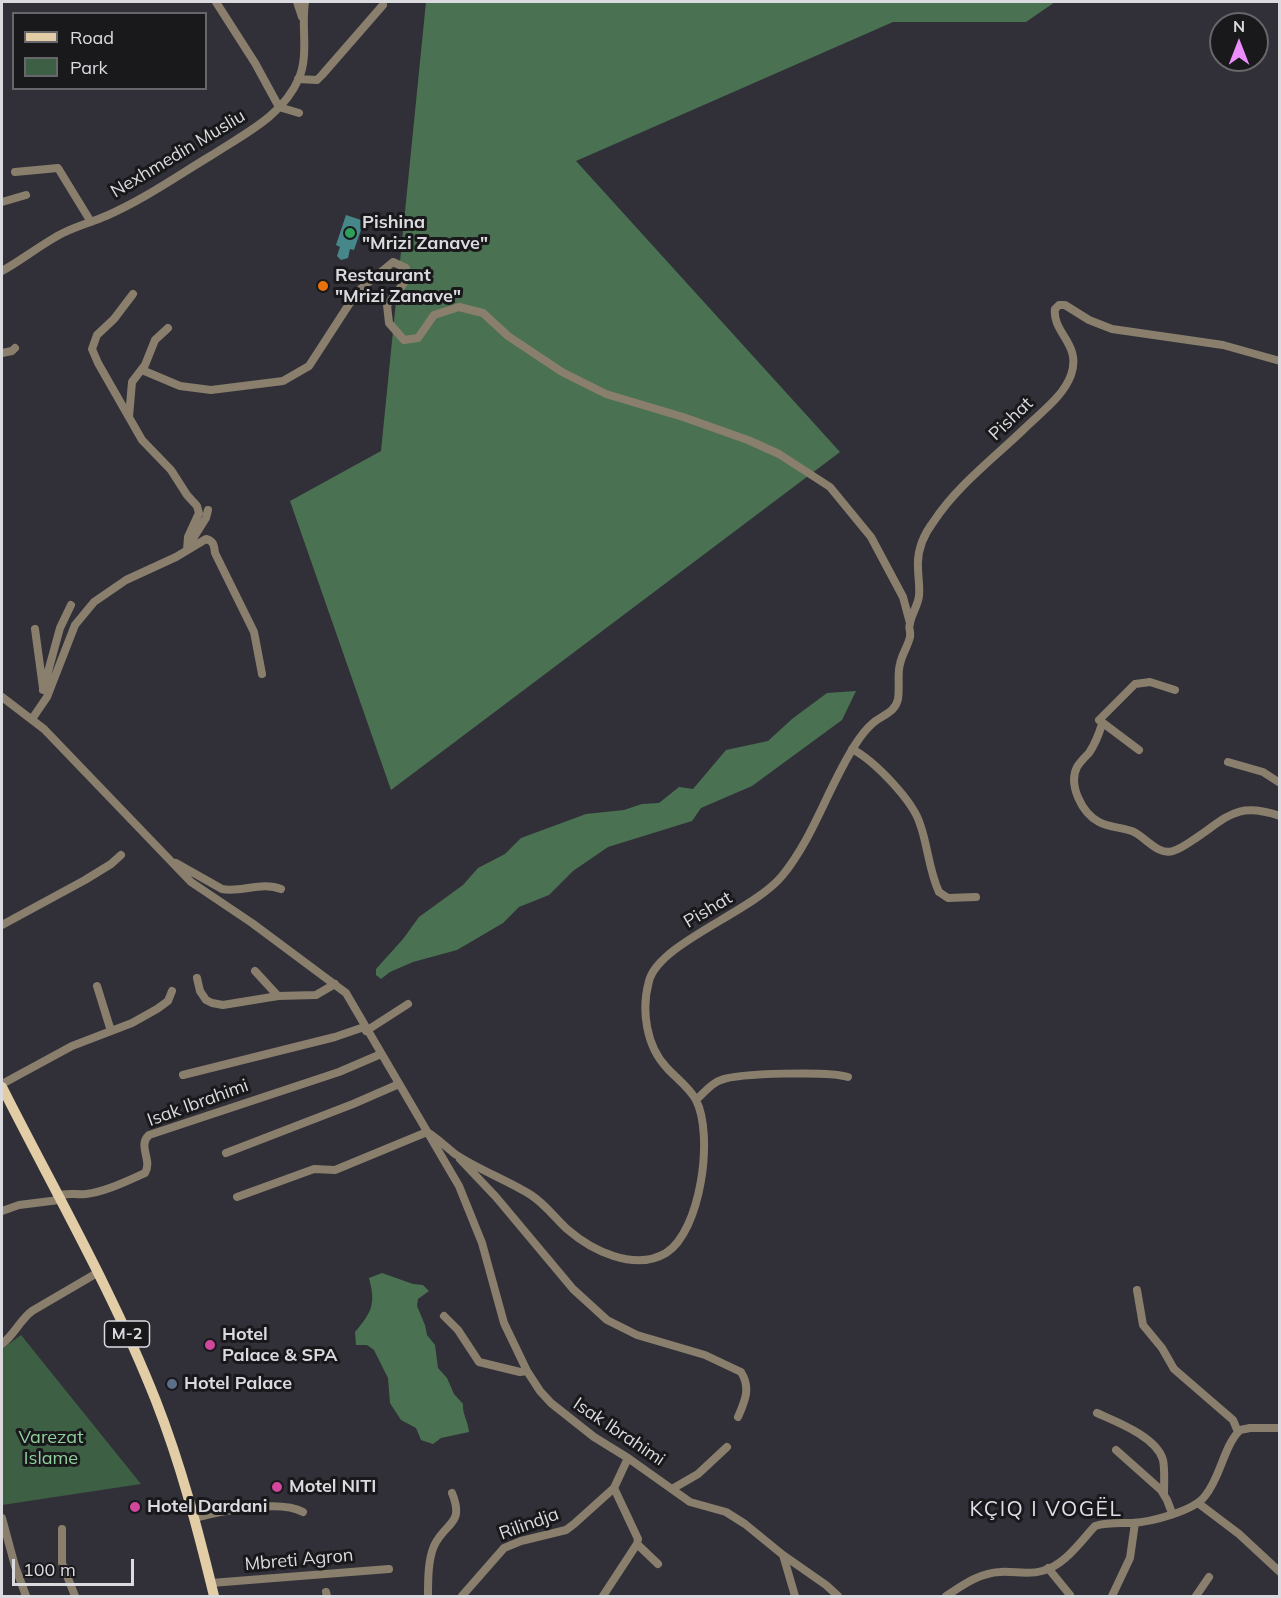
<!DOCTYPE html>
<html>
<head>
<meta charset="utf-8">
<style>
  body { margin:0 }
  #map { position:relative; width:1281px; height:1598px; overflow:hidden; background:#313038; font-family:Mulish,sans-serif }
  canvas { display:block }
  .frame { position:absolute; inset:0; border:3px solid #dbdadf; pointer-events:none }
  .legend { position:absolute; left:12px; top:12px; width:195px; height:78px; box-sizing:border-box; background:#19191c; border:2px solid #67666a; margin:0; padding:8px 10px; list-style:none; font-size:18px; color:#dbdadf }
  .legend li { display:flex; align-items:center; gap:12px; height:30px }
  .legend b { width:30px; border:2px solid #67666a }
  .north { position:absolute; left:1209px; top:12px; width:60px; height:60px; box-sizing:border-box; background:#19191c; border:2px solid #67666a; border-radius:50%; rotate:0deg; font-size:16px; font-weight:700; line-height:24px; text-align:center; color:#dbdadf }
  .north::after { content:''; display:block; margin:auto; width:21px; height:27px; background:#eb8dfb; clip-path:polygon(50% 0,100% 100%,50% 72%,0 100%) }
  .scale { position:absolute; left:12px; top:1559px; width:122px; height:27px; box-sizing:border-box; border:3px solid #dbdadf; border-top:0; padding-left:8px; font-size:18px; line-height:21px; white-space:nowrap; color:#dbdadf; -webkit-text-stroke:4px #19191c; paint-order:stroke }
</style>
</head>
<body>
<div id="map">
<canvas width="1281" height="1598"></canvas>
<div class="frame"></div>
<ul class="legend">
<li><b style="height:8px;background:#e2cda6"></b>Road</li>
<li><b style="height:16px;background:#3d5f44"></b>Park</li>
</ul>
<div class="north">N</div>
<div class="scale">100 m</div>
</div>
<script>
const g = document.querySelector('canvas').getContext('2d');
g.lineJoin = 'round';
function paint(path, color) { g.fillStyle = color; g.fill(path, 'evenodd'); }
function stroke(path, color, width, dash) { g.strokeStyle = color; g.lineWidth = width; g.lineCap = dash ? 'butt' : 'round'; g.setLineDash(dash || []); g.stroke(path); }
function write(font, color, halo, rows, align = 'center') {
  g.font = font + ' Mulish,sans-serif'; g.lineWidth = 6; g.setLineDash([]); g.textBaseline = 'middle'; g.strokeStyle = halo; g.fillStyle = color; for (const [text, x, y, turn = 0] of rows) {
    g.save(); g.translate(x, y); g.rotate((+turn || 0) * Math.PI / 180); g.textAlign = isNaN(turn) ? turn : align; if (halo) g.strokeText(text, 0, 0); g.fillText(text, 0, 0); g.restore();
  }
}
paint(new Path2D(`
  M 21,1335 L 141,1484 L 2,1505 L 2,1349 Z`), '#3d5f44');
paint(new Path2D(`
  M 426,2 L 1055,2 L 1026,22 L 893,22 L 576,161 L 840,452 L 391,790 L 290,501 L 381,451 Z
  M 856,691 L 842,720 L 752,786 L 701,808 L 692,821 L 608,847 L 573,871 L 549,895 L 519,907 L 503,923 L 457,950 L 413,962 L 390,972 L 381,979 L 376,975 L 376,969 L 403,939 L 419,917 L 463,885 L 478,868 L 505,854 L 521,838 L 586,814 L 624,810 L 642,804 L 659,803 L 679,787 L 693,789 L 726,750 L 768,741 L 792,719 L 827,693 Z
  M 382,1273 L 413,1284 L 423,1285 L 429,1291 L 418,1299 L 417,1306 L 425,1325 L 427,1335 L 435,1345 L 438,1368 L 447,1378 L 454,1394 L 463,1404 C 462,1413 468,1421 469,1432 L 441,1438 L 433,1444 L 421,1440 L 416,1428 L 401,1420 L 390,1403 L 388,1378 L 374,1350 L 367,1345 L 356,1345 L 355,1332 C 372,1312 376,1304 369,1278 Z`), '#4a7252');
paint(new Path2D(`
  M 346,215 L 364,221 L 354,250 L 350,249 L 348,258 L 341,260 L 337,256 L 340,247 L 336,245 Z`), '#468889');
stroke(new Path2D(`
  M 216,2 L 255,63 L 279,107 L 299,113
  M 297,2 L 302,17
  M 298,79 L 317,80 L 322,75 L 383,5
  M 15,172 L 58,168 L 91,222
  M 2,202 L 26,195
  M 2,271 C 22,260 43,243 63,233 C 77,226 92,222 106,216 C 143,200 177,176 212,155 C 244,134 283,116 299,78 C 309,55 301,26 305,2
  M 133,294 L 114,319 L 97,335 L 92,349 L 98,363 L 142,440 L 171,470 L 187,495 L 197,506 L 199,513 L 188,537 L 187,550
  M 2,353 L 12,351 L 15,348
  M 142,370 L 180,386 L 211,390 L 283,381 L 309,366 L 357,292 L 393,262 L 406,268 L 404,283 L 387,305 L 389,323 L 404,340 L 418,338 L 434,315 L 459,307 L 483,313 L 508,336 L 562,372 L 606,394 L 683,417 L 748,440 L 779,454 L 830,487 L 871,537 L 903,597 L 910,623
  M 129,417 L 132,382 L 145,365 L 155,340 L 168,328
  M 191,542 L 206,518 L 208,510
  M 35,629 L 43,688
  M 43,690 L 60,628 L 71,605
  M 2,697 L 44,729 L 191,882 L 252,923 L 346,993 L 459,1186 L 482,1243 L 504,1323 L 527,1371 L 540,1391 L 551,1403 L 594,1437 L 628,1458 L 690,1502 L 726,1512 L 745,1524 L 783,1555 L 826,1585 L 838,1596
  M 32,719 L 47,697 L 75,625 L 94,602 L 126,580 L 176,557 L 206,539 C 214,541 214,546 215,553 L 254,632 L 262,674
  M 1102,724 C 1099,734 1095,744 1089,753 C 1085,757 1080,762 1077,767 C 1068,785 1082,813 1099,822 C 1110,828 1122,827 1134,832 C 1146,838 1159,856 1173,851 C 1180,849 1187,844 1193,840 C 1228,817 1236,801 1280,816
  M 852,749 C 875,761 913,801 920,824 C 928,846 929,871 939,892 L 948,898 L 976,897
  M 1139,750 L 1099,720 L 1135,684 L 1150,682 L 1175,690
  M 1228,762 L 1263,772 L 1280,783
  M 176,863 L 222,889 C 241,893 262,881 281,889
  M 2,925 L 85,880 L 111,864 L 121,855
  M 255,971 L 278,996
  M 197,978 L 200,991 L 206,1000 L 212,1003 L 223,1005 L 278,996 L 316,995 L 335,984
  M 97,986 L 111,1031
  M 366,1031 L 408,1004
  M 183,1075 L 335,1037 L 364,1027
  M 2,1084 L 72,1046 L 132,1023 L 157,1009 L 168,1001 L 172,991
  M 696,1100 C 704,1093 711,1083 721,1080 C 738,1073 831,1071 848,1077
  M 427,1132 C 437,1138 446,1147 455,1154 C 479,1170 507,1180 531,1195 C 545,1204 555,1218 567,1229 C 591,1250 634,1272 666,1253 C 701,1231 714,1135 696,1100 C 689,1087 676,1078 667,1068 C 646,1046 641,1010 649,981 C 659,943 752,912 782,876 C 814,837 828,787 855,745 C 860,737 866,729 873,723 C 882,715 895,713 898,699 C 900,687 897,675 900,664 C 902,654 908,646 910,637 C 911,629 908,630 910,623 C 912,613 918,605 919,596 C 920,586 918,577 918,567 C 917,550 924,534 934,521 C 957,486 994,458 1024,429 C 1040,413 1063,397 1071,375 C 1082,344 1052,333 1055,309 L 1059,305 L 1065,305 L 1089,320 L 1112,329 L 1223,345 L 1280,361
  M 226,1153 L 353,1104 L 399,1084
  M 460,1159 L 496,1197 L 573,1289 L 607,1320 L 637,1335 L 705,1355 L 741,1372 C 751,1388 745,1401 738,1417
  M 57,1196 C 67,1192 75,1195 86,1194 C 105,1192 127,1181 145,1173 C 153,1160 137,1146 149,1135 L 339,1072 L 381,1054
  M 237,1197 L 314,1169 L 335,1170 L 427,1132
  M 2,1211 L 19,1205 L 59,1200
  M 1137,1290 L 1143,1325 L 1162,1348 L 1174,1369 L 1233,1420 L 1238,1432
  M 444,1316 L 458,1330 L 479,1362 L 520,1372 L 527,1371
  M 2,1344 C 14,1335 20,1320 32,1311 L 97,1273
  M 1097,1413 C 1117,1422 1157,1437 1163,1460 C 1165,1470 1164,1483 1164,1494
  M 1116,1450 L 1161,1490 L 1167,1500 L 1172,1513
  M 614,1488 L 638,1539 L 637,1544 L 658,1564
  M 672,1489 L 698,1474 L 727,1447
  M 1198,1503 L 1239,1534 L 1280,1572
  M 2,1518 L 15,1566 L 26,1596
  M 195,1518 C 221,1511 280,1499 303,1512
  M 62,1529 L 62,1563 L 75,1596
  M 783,1555 L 795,1596
  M 1048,1568 L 1070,1595
  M 211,1583 L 389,1569
  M 326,1592 L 327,1596
  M 428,1596 C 428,1580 428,1560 434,1546 C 445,1522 465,1525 452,1493
  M 462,1596 L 504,1548 L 521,1541 L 566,1530 L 574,1524 L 614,1488 L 628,1458
  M 603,1596 L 637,1544
  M 946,1596 C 963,1585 979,1573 1000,1572 C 1014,1571 1028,1575 1042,1571 C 1065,1565 1080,1542 1095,1526 C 1107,1522 1120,1523 1132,1523 C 1151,1522 1194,1511 1205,1496 C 1221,1477 1223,1447 1240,1430 L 1250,1428 L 1280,1428
  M 1112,1596 L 1130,1558 L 1135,1523
  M 1196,1596 L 1209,1577`), '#897f6c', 8);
stroke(new Path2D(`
  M 2,1087 C 54,1190 113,1292 156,1401 C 181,1465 198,1530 214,1596`), '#e2cda6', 10);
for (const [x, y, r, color] of [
  [350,233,6,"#2e9e5b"],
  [323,286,6,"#e8710a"],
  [210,1345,6,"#d1479c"],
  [172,1384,6,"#5c6f8a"],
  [277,1487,6,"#d1479c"],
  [135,1507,6,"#d1479c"]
]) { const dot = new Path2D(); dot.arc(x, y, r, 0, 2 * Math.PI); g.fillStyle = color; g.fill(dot); stroke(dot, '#19191c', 2); }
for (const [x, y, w] of [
  [127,1334,45]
]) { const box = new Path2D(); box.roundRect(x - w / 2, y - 13, w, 26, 4.5); g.fillStyle = '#19191c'; g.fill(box); stroke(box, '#dbdadf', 1.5); }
write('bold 16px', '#dbdadf', null, [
  ["M-2",127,1334]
]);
write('18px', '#dbdadf', '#19191c', [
  ["Nexhmedin Musliu",178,154,-31],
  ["Pishat",1011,419,-44],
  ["Pishat",708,910,-31],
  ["Isak Ibrahimi",198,1103,-20],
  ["Isak Ibrahimi",619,1432,34],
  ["Rilindja",529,1524,-20],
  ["Mbreti Agron",299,1560,-5]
]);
write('bold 18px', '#dbdadf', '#19191c', [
  ["Pishina",362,223],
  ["\"Mrizi Zanave\"",362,244],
  ["Restaurant",335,276],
  ["\"Mrizi Zanave\"",335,297],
  ["Hotel",222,1335],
  ["Palace & SPA",222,1356],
  ["Hotel Palace",184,1384],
  ["Motel NITI",289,1487],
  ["Hotel Dardani",147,1507]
], 'left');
write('18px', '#90d19d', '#19191c', [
  ["Varezat",51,1438],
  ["Islame",51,1459]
]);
g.letterSpacing = '1.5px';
write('21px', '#dfdee8', '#19191c', [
  ["KÇIQ I VOGËL",1046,1510]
]);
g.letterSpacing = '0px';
</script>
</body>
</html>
